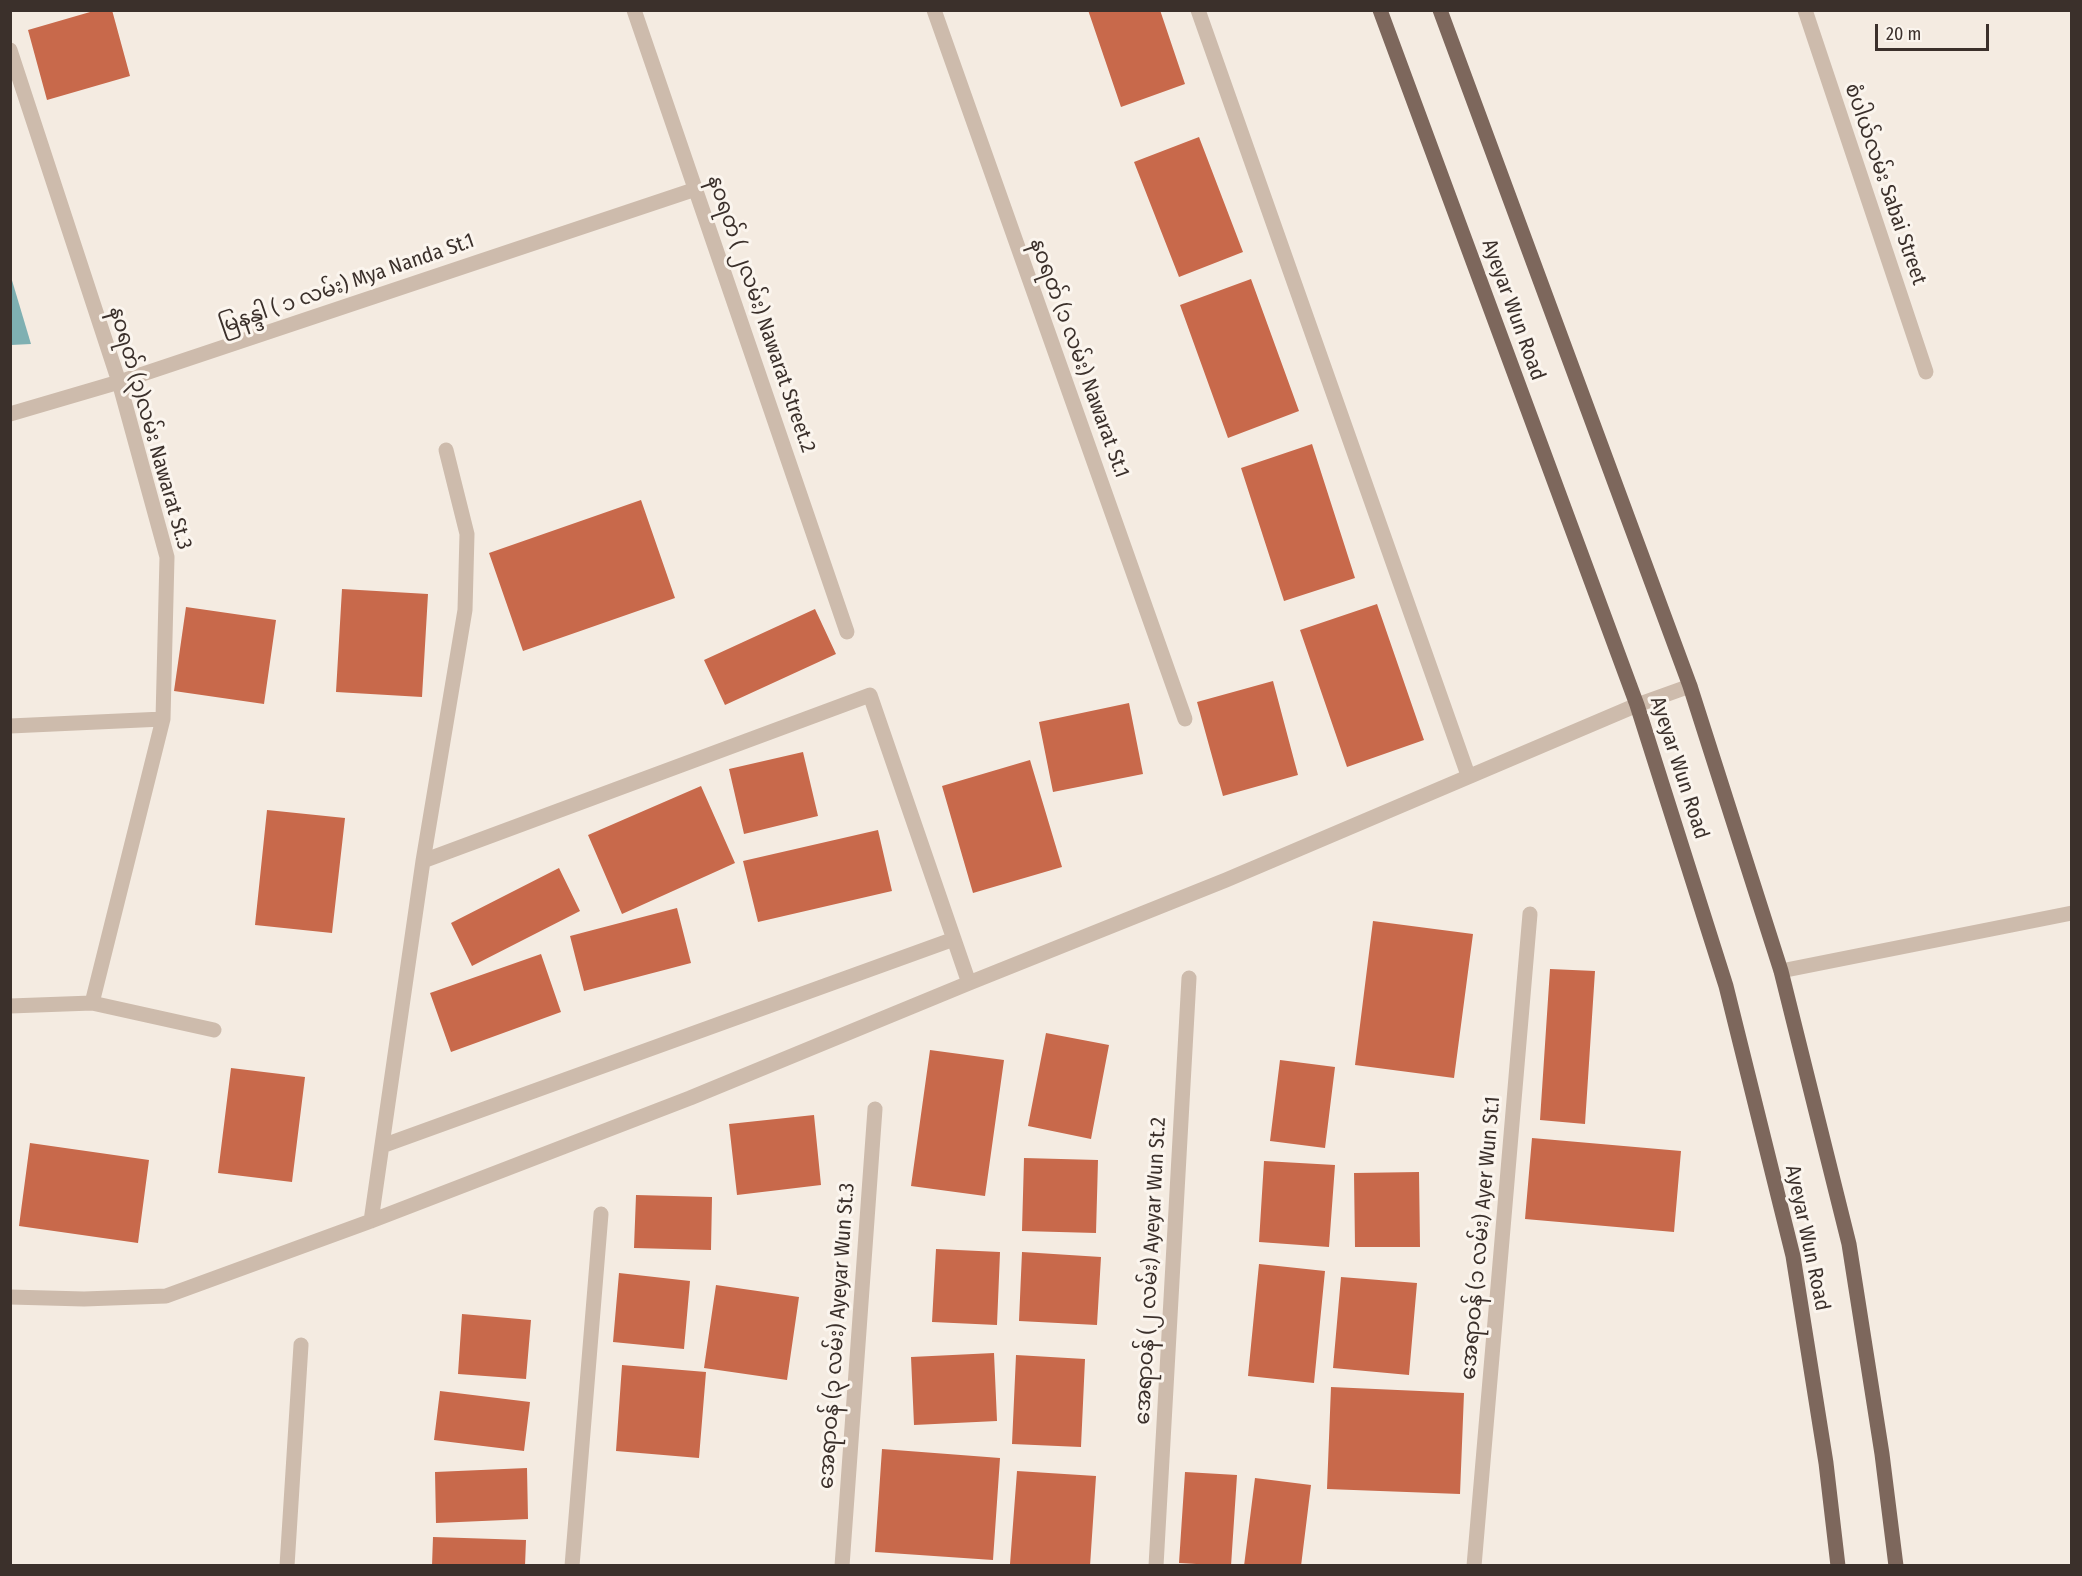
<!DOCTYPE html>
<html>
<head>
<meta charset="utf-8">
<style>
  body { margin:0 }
  #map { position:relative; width:2082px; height:1576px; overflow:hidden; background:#f4ebe1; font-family:"Fira Sans Condensed",sans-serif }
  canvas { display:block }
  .frame { position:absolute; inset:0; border:12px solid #3b302b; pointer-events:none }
  .scale { position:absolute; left:1875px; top:24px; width:114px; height:27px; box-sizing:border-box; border:3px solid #3b302b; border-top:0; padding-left:8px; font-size:18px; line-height:21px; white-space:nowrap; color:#3b302b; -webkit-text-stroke:4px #fbf5ee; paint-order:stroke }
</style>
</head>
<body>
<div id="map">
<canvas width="2082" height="1576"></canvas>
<div class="frame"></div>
<div class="scale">20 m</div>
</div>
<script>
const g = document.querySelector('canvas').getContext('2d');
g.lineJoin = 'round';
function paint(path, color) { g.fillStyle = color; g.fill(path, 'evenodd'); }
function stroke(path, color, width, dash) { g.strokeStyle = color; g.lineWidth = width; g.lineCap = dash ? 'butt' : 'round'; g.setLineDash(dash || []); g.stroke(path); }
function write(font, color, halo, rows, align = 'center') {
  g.font = font + ' "Fira Sans Condensed","Noto Sans Myanmar",sans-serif'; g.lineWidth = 6; g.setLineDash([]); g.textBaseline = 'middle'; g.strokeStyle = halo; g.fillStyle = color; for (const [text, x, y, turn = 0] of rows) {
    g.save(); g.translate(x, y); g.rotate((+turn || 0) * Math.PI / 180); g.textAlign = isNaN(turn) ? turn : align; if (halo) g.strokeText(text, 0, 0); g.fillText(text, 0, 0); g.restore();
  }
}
paint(new Path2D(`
  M 10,277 L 11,277 L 31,344 L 11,345 Z`), '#7fb0b2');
paint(new Path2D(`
  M 97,10 L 112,10 L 130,76 L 47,100 L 28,30 Z
  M 1088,10 L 1160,10 L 1185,84 L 1121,107 Z
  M 1199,137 L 1243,252 L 1179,277 L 1134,162 Z
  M 1251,279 L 1299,411 L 1228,438 L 1180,305 Z
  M 1312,444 L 1355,578 L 1284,601 L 1241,468 Z
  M 641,500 L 675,598 L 523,651 L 489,553 Z
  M 342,589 L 428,594 L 422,697 L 336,692 Z
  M 1377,604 L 1424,740 L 1347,767 L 1300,630 Z
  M 186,607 L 276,620 L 264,704 L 174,691 Z
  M 815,609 L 836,654 L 725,705 L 704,660 Z
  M 1273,681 L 1298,775 L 1223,796 L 1197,702 Z
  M 1129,703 L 1143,774 L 1053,792 L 1039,722 Z
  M 803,752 L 818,816 L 744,834 L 729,769 Z
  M 1030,760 L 1062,867 L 973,893 L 942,786 Z
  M 701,786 L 735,863 L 622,914 L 588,835 Z
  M 267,810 L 345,818 L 332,933 L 255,925 Z
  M 878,830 L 892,891 L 758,922 L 743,861 Z
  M 559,868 L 580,911 L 472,966 L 451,923 Z
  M 677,908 L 691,963 L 584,991 L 570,936 Z
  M 1373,921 L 1473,934 L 1454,1078 L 1355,1065 Z
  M 541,954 L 561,1012 L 451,1052 L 430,993 Z
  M 1550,969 L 1595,971 L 1585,1124 L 1540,1120 Z
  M 1046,1033 L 1109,1045 L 1091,1139 L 1028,1126 Z
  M 930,1050 L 1004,1060 L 985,1196 L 911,1186 Z
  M 1280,1060 L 1335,1067 L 1325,1148 L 1270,1141 Z
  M 231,1068 L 305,1077 L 292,1182 L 218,1173 Z
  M 814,1115 L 821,1185 L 737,1195 L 729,1124 Z
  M 1532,1138 L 1681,1151 L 1674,1232 L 1525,1219 Z
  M 30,1143 L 149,1160 L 138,1243 L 19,1226 Z
  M 1024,1158 L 1098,1160 L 1096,1233 L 1022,1231 Z
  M 1264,1161 L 1335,1165 L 1329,1247 L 1259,1242 Z
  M 1419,1172 L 1420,1247 L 1355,1247 L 1354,1173 Z
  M 636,1195 L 712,1197 L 711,1250 L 634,1248 Z
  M 936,1249 L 1000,1252 L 997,1325 L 932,1322 Z
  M 1022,1252 L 1101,1257 L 1097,1325 L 1019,1321 Z
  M 1259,1264 L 1325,1271 L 1314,1383 L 1248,1376 Z
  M 619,1273 L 690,1281 L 684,1349 L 613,1342 Z
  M 1341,1277 L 1417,1283 L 1409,1375 L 1333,1368 Z
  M 716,1285 L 799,1297 L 787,1380 L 704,1368 Z
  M 462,1314 L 531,1320 L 526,1379 L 458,1374 Z
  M 994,1353 L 997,1421 L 914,1425 L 911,1357 Z
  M 1016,1355 L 1085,1359 L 1081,1447 L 1012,1444 Z
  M 622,1365 L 706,1372 L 699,1458 L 616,1451 Z
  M 1331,1387 L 1464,1393 L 1460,1494 L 1327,1489 Z
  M 440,1391 L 530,1402 L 524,1451 L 434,1440 Z
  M 882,1449 L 1000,1458 L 993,1560 L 875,1552 Z
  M 527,1468 L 528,1519 L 436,1523 L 435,1472 Z
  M 1017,1471 L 1096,1476 L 1090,1566 L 1010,1564 Z
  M 1185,1472 L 1237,1475 L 1231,1566 L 1179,1563 Z
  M 1255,1478 L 1311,1485 L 1301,1566 L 1244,1566 Z
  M 433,1537 L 526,1540 L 525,1566 L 432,1566 Z`), '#c8694b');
stroke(new Path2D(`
  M 634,10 L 847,632
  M 934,10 L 1185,719
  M 1198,10 L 1468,775
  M 1805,10 L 1926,372
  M 10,50 L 119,382 L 167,557 L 163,719 L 92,1003
  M 10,414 L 119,382 L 696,189
  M 10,726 L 163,719
  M 423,861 L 870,695 L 969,983
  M 1781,971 L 2072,913
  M 10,1006 L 92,1003 L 214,1030
  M 382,1146 L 954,939
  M 371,1221 L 423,861 L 465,610 L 467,534 L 446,450
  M 10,1297 L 84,1299 L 166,1296 L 371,1221 L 690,1098 L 969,983 L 1226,880 L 1637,705 L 1690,686
  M 287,1566 L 301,1345
  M 572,1566 L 601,1214
  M 842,1566 L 875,1109
  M 1156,1566 L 1189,978
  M 1474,1566 L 1530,914`), '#cdbbac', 15);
stroke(new Path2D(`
  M 1380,10 L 1637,705 L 1726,986 L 1793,1256 L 1826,1463 L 1838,1566
  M 1440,10 L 1690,686 L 1781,971 L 1849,1244 L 1882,1454 L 1896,1566`), '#7d675c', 15);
write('21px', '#3b302b', '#fbf5ee', [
  ["စံပါယ်လမ်း Sabai Street",1885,184,71],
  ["မြနန္ဒါ ( ၁ လမ်း) Mya Nanda St.1",347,284,-19],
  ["Ayeyar Wun Road",1513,310,70],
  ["နဝရတ် ( ၂လမ်း) Nawarat Street.2",761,314,71],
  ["နဝရတ် (၁ လမ်း) Nawarat St.1",1079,358,70],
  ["နဝရတ် (၃)လမ်း Nawarat St.3",150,428,74],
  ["Ayeyar Wun Road",1679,768,72],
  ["အေရာဝန် (၁ လမ်း) Ayer Wun St.1",1481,1238,-85],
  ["Ayeyar Wun Road",1807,1238,78],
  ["အေရာဝန် (၂ လမ်း) Ayeyar Wun St.2",1151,1271,-87],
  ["အေရာဝန် (၃ လမ်း) Ayeyar Wun St.3",837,1336,-86]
]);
</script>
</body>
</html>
